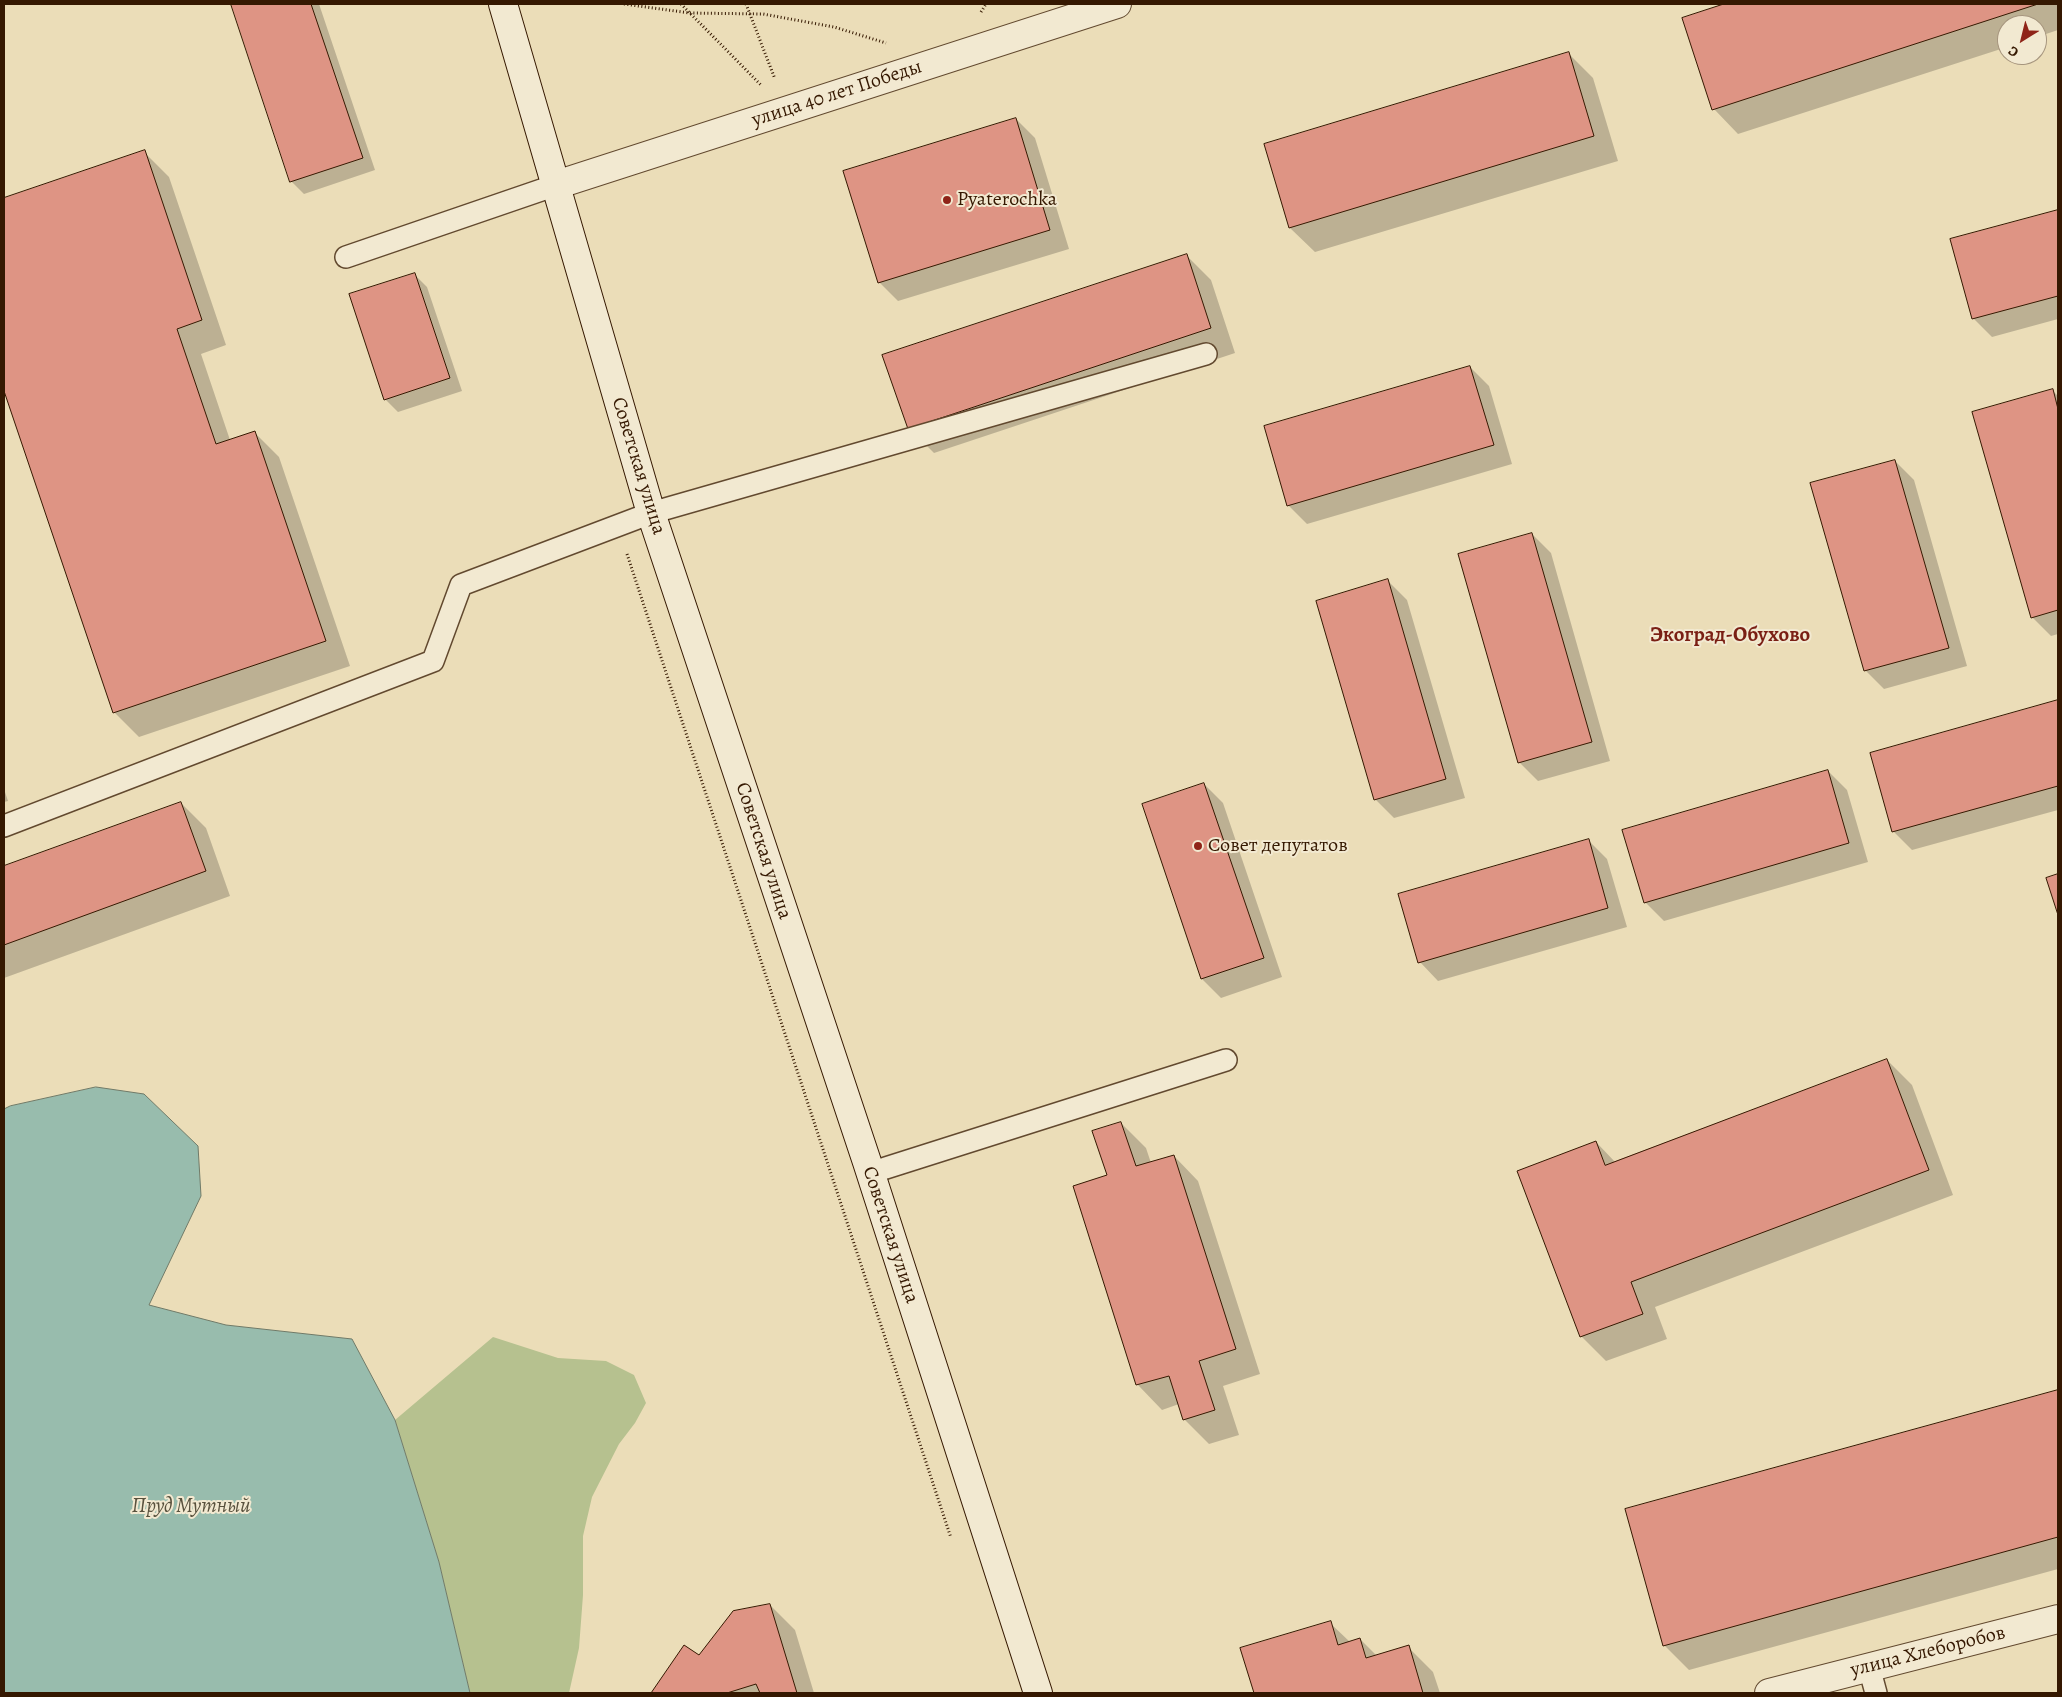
<!DOCTYPE html>
<html>
<head>
<meta charset="utf-8">
<style>
  body { margin:0 }
  #map { position:relative; width:2062px; height:1697px; overflow:hidden; background:#ebddb8; font-family:Alegreya,serif }
  canvas { display:block }
  .frame { position:absolute; inset:0; border:5px solid #351801; pointer-events:none }
  .north { position:absolute; left:1997px; top:15px; width:50px; height:50px; box-sizing:border-box; background:#f2e9d1; border:1px solid #a6957e; border-radius:50%; rotate:216deg; font-size:14px; font-weight:700; line-height:20px; text-align:center; color:#351801 }
  .north::after { content:''; display:block; margin:auto; width:18px; height:22px; background:#8f2418; clip-path:polygon(50% 0,100% 100%,50% 72%,0 100%) }
</style>
</head>
<body>
<div id="map">
<canvas width="2062" height="1697"></canvas>
<div class="frame"></div>
<div class="north">С</div>
</div>
<script>
const g = document.querySelector('canvas').getContext('2d');
g.lineJoin = 'round';
function paint(path, color) { g.fillStyle = color; g.fill(path, 'evenodd'); }
function stroke(path, color, width, dash) { g.strokeStyle = color; g.lineWidth = width; g.lineCap = dash ? 'butt' : 'round'; g.setLineDash(dash || []); g.stroke(path); }
function write(font, color, halo, rows, align = 'center') {
  g.font = font + ' Alegreya,serif'; g.lineWidth = 4; g.setLineDash([]); g.textBaseline = 'middle'; g.strokeStyle = halo; g.fillStyle = color; for (const [text, x, y, turn = 0] of rows) {
    g.save(); g.translate(x, y); g.rotate((+turn || 0) * Math.PI / 180); g.textAlign = isNaN(turn) ? turn : align; if (halo) g.strokeText(text, 0, 0); g.fillText(text, 0, 0); g.restore();
  }
}
paint(new Path2D(`
  M 493,1337 L 558,1358 L 606,1361 L 634,1375 L 646,1403 L 635,1423 L 619,1444 L 592,1497 L 583,1536 L 583,1595 L 579,1648 L 569,1693 L 470,1693 L 439,1562 L 395,1420 Z`), '#b6c18f');
const water = new Path2D(`
  M 96,1087 L 144,1094 L 198,1146 L 201,1196 L 149,1305 L 226,1325 L 352,1339 L 395,1420 L 439,1562 L 470,1693 L 4,1693 L 4,1109 L 10,1106 Z`);
paint(water, '#98bcad');
stroke(water, '#707a68', 1);
paint(new Path2D(`
  M 232,4 L 319,4 L 375,170 L 304,194 L 291,181 Z
  M 1728,4 L 2058,4 L 2058,30 L 2037,37 L 2037,25 L 2007,25 L 2007,47 L 1738,134 L 1714,109 L 1684,18 Z
  M 1568,53 L 1593,78 L 1618,161 L 1315,252 L 1290,228 Z
  M 1016,119 L 1035,138 L 1069,249 L 898,301 L 879,282 Z
  M 144,152 L 169,177 L 226,345 L 201,354 L 230,440 L 254,432 L 279,457 L 350,666 L 139,737 L 114,712 L 4,387 L 4,199 Z
  M 2058,211 L 2058,319 L 1992,337 L 1973,318 L 1951,240 Z
  M 1186,255 L 1211,280 L 1235,353 L 934,453 L 909,428 Z
  M 415,275 L 427,287 L 462,391 L 398,412 L 385,399 Z
  M 1470,367 L 1489,386 L 1512,464 L 1307,524 L 1288,505 Z
  M 2052,390 L 2058,396 L 2058,634 L 2051,636 L 2032,617 Z
  M 1895,461 L 1914,480 L 1967,666 L 1884,689 L 1865,670 Z
  M 1532,534 L 1551,553 L 1610,761 L 1538,781 L 1519,762 Z
  M 1388,581 L 1407,600 L 1465,798 L 1394,818 L 1375,799 Z
  M 2058,702 L 2058,810 L 1912,850 L 1893,831 L 1871,753 Z
  M 1828,771 L 1847,790 L 1868,862 L 1664,921 L 1645,902 Z
  M 1204,784 L 1223,803 L 1282,977 L 1221,998 L 1202,979 L 1143,805 Z
  M 4,789 L 8,801 L 4,802 Z
  M 181,803 L 206,828 L 230,896 L 4,978 L 4,867 Z
  M 1588,840 L 1607,859 L 1627,927 L 1438,981 L 1420,962 Z
  M 1887,1060 L 1912,1085 L 1953,1195 L 1655,1307 L 1667,1339 L 1606,1361 L 1581,1336 L 1596,1142 L 1616,1163 Z
  M 1121,1123 L 1146,1148 L 1151,1163 L 1174,1156 L 1198,1181 L 1260,1374 L 1223,1386 L 1239,1435 L 1209,1444 L 1184,1419 L 1179,1404 L 1162,1410 L 1138,1385 L 1075,1187 L 1108,1176 Z
  M 2058,1391 L 2058,1569 L 1689,1670 L 1664,1645 L 1626,1510 Z
  M 770,1605 L 795,1630 L 814,1693 L 652,1693 L 684,1647 L 700,1657 Z
  M 1330,1623 L 1350,1642 L 1360,1639 L 1377,1656 L 1408,1647 L 1433,1672 L 1440,1693 L 1256,1693 L 1242,1649 Z`), '#0003');
const building = new Path2D(`
  M 231,4 L 311,4 L 363,158 L 290,182 Z
  M 1724,4 L 2038,4 L 1712,110 L 1682,18 Z
  M 1569,52 L 1594,136 L 1289,228 L 1264,144 Z
  M 1016,118 L 1050,230 L 878,283 L 843,171 Z
  M 145,150 L 202,320 L 177,329 L 216,444 L 255,431 L 326,641 L 113,713 L 4,391 L 4,198 Z
  M 2058,210 L 2058,296 L 1972,319 L 1950,239 Z
  M 1187,254 L 1211,328 L 908,429 L 882,355 Z
  M 415,273 L 450,378 L 384,400 L 349,294 Z
  M 1470,366 L 1494,445 L 1287,506 L 1264,426 Z
  M 2053,389 L 2058,409 L 2058,610 L 2031,618 L 1972,412 Z
  M 1895,460 L 1949,648 L 1864,671 L 1810,483 Z
  M 1532,533 L 1592,742 L 1518,763 L 1458,554 Z
  M 1388,579 L 1446,779 L 1374,800 L 1316,601 Z
  M 2058,700 L 2058,786 L 1892,832 L 1870,753 Z
  M 1828,770 L 1849,843 L 1644,903 L 1622,830 Z
  M 1204,783 L 1264,958 L 1201,979 L 1142,804 Z
  M 181,802 L 206,871 L 4,945 L 4,866 Z
  M 1589,839 L 1608,908 L 1418,963 L 1398,894 Z
  M 2058,874 L 2058,915 L 2046,878 Z
  M 1887,1059 L 1929,1170 L 1631,1282 L 1643,1314 L 1580,1337 L 1517,1171 L 1596,1141 L 1605,1165 Z
  M 1121,1122 L 1136,1166 L 1174,1155 L 1236,1349 L 1199,1361 L 1215,1410 L 1183,1420 L 1169,1376 L 1136,1385 L 1073,1186 L 1107,1175 L 1092,1131 Z
  M 2058,1390 L 2058,1537 L 1663,1646 L 1625,1509 Z
  M 770,1604 L 797,1693 L 760,1693 L 756,1684 L 727,1693 L 651,1693 L 684,1645 L 699,1655 L 733,1611 Z
  M 1331,1621 L 1338,1645 L 1360,1638 L 1366,1658 L 1409,1645 L 1423,1693 L 1254,1693 L 1240,1648 Z`);
paint(building, '#de9484');
stroke(building, '#351801', 1);
const lane = new Path2D(`
  M 346,257 L 556,185
  M 4,826 L 433,661 L 461,585 L 651,513 L 1206,354
  M 870,1173 L 1226,1060
  M 1869,1667 L 1876,1693`);
const street = new Path2D(`
  M 556,185 L 1117,4
  M 1769,1693 L 2058,1619`);
const secondary = new Path2D(`
  M 503,4 L 651,513 L 867,1162 L 1038,1693`);
stroke(lane, '#62492f', 24);
stroke(street, '#62492f', 30);
stroke(secondary, '#351801', 30);
stroke(new Path2D(`
  M 624,4 L 690,13 L 763,14 L 834,27 L 886,43
  M 681,4 L 761,85
  M 746,4 L 775,79
  M 981,12 L 986,4
  M 627,554 L 951,1538`), '#351801', 3, [1, 2.5]);
stroke(lane, '#f2e9d1', 21);
stroke(street, '#f2e9d1', 28);
stroke(secondary, '#f2e9d1', 28);
for (const [x, y, r, color] of [
  [947,200,5,"#8f2418"],
  [1198,846,5,"#8f2418"]
]) { const dot = new Path2D(); dot.arc(x, y, r, 0, 2 * Math.PI); g.fillStyle = color; g.fill(dot); stroke(dot, '#f2e9d1', 2); }
write('20px', '#351801', '#f2e9d1', [
  ["улица 40 лет Победы",837,94,-18],
  ["Советская улица",638,466,73],
  ["Советская улица",763,851,72],
  ["Советская улица",890,1235,72],
  ["улица Хлеборобов",1928,1652,-14]
]);
write('20px', '#351801', '#f2e9d1', [
  ["Pyaterochka",957,200],
  ["Совет депутатов",1208,846]
], 'left');
write('bold 21px', '#7a1f14', '#f2e9d1', [
  ["Экоград-Обухово",1730,636]
]);
write('italic 21px', '#58513d', '#f2e9d1', [
  ["Пруд Мутный",191,1507]
]);
</script>
</body>
</html>
